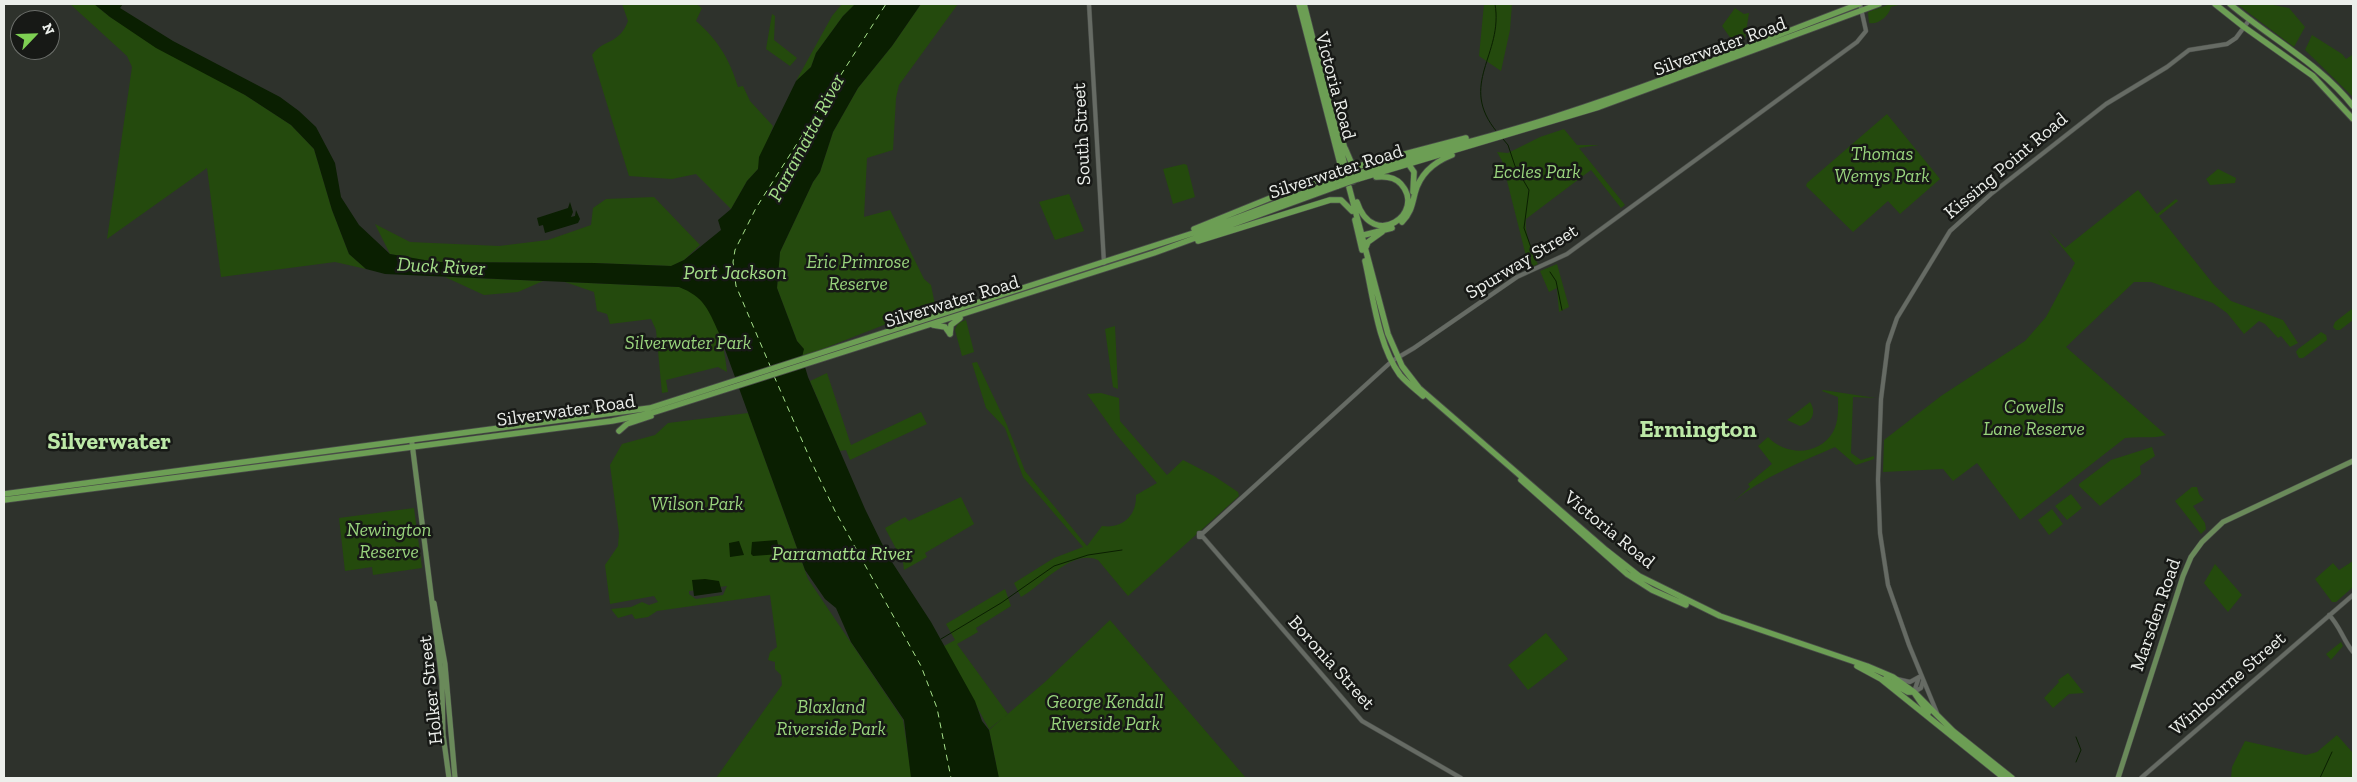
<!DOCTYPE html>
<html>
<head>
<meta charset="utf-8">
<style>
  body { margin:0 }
  #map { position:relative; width:2357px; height:782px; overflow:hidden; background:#2e322c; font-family:"Zilla Slab",serif }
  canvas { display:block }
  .frame { position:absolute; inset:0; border:5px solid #ecefeb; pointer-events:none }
  .north { position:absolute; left:10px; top:10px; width:50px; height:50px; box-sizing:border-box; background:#171916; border:1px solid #6c6f6b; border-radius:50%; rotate:66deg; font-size:14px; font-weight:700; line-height:20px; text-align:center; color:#ecefeb }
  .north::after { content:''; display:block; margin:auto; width:18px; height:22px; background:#7ed053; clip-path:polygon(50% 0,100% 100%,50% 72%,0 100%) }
</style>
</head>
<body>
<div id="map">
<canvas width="2357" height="782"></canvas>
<div class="frame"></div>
<div class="north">N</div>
</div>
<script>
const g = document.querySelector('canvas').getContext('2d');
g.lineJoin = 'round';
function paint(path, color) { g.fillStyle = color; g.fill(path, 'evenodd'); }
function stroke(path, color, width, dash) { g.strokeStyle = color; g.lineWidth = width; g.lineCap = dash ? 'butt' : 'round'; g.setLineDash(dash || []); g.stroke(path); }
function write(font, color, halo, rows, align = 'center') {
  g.font = font + ' "Zilla Slab",serif'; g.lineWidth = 5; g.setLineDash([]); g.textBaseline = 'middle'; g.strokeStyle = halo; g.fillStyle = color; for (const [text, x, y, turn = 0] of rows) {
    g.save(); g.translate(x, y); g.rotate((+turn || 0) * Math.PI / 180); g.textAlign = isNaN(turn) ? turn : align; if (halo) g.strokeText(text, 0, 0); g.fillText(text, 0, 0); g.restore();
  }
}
paint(new Path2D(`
  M 70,4 L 94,4 L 110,17 L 245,95 L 291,125 L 314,149 L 332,210 L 349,254 L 366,269 L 335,262 L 221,277 L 207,168 L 107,239 L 132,67 L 127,56 Z
  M 622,4 L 696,4 L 702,8 L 696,21 C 718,40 730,60 738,87 L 743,86 L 750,101 L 773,126 L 758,169 L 747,181 L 731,209 L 696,174 L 672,179 L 629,176 L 592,55 C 603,39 619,45 628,21 Z
  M 842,4 L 856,4 L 843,16 L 816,53 L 811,67 L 796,81 L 832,16 Z
  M 921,4 L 958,4 L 899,85 L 896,98 L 893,150 L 867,158 L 864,217 L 890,210 L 924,279 L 931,285 L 935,305 L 802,357 L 803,348 L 797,341 L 777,288 L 780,252 L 813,182 L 820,172 L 833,132 L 858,88 L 892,46 Z
  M 1484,4 L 1512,4 L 1510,30 L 1501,71 L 1479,56 Z
  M 1890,4 L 1902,4 L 1891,7 C 1889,16 1878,25 1869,23 L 1868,12 Z
  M 2237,4 L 2268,4 L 2289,8 L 2305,27 L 2294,47 Z
  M 1735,8 L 1744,14 L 1749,13 L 1745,39 L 1734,43 L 1722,26 Z
  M 772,14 L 775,16 L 774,40 L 797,58 L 790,66 L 766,49 Z
  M 2312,35 L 2342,54 L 2346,59 L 2352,55 L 2353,97 L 2305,50 Z
  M 1887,114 L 1940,179 L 1900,214 L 1888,201 L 1853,232 L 1806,186 L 1807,183 Z
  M 1564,129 L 1577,145 L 1599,145 L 1579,148 L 1625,205 L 1621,208 L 1591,170 L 1526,219 C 1524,232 1532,253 1538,264 L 1529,268 L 1502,161 L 1497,152 L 1508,153 L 1540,137 Z
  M 1184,164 L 1187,165 L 1195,197 L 1173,204 L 1163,169 Z
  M 2218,169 L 2236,178 L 2235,183 L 2210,185 L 2206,179 Z
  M 2138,190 L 2157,214 L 2176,199 L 2178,201 L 2159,216 L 2214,285 L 2231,301 L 2283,320 L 2298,343 L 2290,347 L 2281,336 L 2278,338 L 2265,324 L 2259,321 L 2244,334 L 2227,313 L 2213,303 L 2151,282 L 2134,282 L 2066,347 L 2166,435 C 2153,439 2139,436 2125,438 L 2020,520 L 1977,463 L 1953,481 L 1943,469 L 1883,472 L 1884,440 L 1941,396 L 2025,341 L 2046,317 L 2075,263 L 2048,230 L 2065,248 Z
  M 1069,194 L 1084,231 L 1055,240 L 1039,202 Z
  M 654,197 L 700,245 L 684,260 L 672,266 L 594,263 L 435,262 L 390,254 L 375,224 L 410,242 L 499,246 L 548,240 L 591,225 L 593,208 L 606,199 Z
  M 1557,264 L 1569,307 L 1559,312 L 1557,288 L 1549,292 L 1540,271 Z
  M 445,277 L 543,281 L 518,292 L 484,295 Z
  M 565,282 L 679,287 C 685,289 693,291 697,295 C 716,313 725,347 727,372 L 718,367 L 666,380 L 668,392 L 662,393 L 656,330 L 651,319 L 610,324 L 607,314 L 597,311 L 594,292 Z
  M 2353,308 L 2353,320 L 2340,330 L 2336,330 L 2333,327 L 2335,322 Z
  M 966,320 L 974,352 L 962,356 L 955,330 L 958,323 Z
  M 1115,326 L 1118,389 L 1113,387 L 1105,329 Z
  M 2321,332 L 2326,335 L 2327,340 L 2303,358 L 2299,358 L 2296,352 L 2298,349 Z
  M 977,362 L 1007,425 L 1025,471 L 1087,546 L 1102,526 C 1123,529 1137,515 1136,495 L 1157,483 L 1115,433 L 1087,394 L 1101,393 L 1119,398 L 1120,421 L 1167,475 L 1183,460 L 1214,476 L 1238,492 L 1239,496 L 1128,596 L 1098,560 C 1072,548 1041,586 1021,597 L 1014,583 L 1054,558 L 1083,547 L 1023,477 L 1005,428 L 986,408 L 972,363 Z
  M 827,373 L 851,445 L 921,412 L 927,424 L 850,460 L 846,450 L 840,451 L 810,381 Z
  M 1823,390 L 1876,398 L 1853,397 L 1851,453 L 1861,460 L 1874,456 L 1874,459 L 1856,465 L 1835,447 C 1799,463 1763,477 1733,502 L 1750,487 L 1748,484 L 1772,464 L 1758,446 L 1768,437 C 1786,456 1819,456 1833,432 C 1839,421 1838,409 1838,397 L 1822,391 Z
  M 1810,402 C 1817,413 1812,422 1800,426 L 1787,420 Z
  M 748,413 L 808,579 L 903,720 L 910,766 L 916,778 L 716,778 L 782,685 L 781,675 L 775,669 L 775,662 L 768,660 L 770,652 L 777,647 L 770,595 L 657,611 L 648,617 L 635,619 L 632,614 L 618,618 L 611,609 L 631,607 L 642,602 L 649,605 L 658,602 L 654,596 L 610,604 L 605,565 L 618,546 L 619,533 L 610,465 L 622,444 L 655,435 L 668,423 ZM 727,586 L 723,595 L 696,599 L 689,594 L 689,591 Z
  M 2152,447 L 2155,456 L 2140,466 L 2141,474 L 2100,506 L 2079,486 L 2079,484 L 2111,460 Z
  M 2192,487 L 2197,487 L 2199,494 L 2204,500 L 2193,506 L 2205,523 L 2206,529 L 2201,534 L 2175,501 Z
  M 2071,494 L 2082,508 L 2067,520 L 2055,506 Z
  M 961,497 L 974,524 L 925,553 L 927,557 L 904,570 L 903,562 L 885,528 L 905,517 L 909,521 Z
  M 414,508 L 422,568 L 373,575 L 372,567 L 345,571 L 339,518 Z
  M 2052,509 L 2063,524 L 2049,535 L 2038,520 Z
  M 2353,561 L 2353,587 L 2336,602 L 2332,602 L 2315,579 L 2333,563 L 2339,570 Z
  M 2215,564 L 2242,595 L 2228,612 L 2204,583 Z
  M 1005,589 L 1011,606 L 976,628 L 978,632 L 957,644 L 1008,714 L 989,729 L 944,646 L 955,640 L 946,624 Z
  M 1110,620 L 1246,778 L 987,778 L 996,763 L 989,730 L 1045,682 Z
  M 1546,633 L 1568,659 L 1528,690 L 1508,665 Z
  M 2341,642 L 2343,646 L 2331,660 L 2326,654 Z
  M 2068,673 L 2084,693 L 2069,694 L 2053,708 L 2044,698 L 2059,682 L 2058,680 Z
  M 2337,735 L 2353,753 L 2353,778 L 2231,778 L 2232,767 L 2245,741 L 2306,755 L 2317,752 Z`), '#244a0d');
paint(new Path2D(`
  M 94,4 L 123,4 L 120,8 L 173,41 L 280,97 L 299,111 L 316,127 L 335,163 L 341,197 L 359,225 L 390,254 L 436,262 L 594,263 L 671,266 L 684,260 L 721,230 L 718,220 L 731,209 L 747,181 L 758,169 L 759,157 L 796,81 L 811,67 L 816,53 L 843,16 L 855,4 L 921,4 L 892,46 L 858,88 L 833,132 L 820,172 L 813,182 L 780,252 L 777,288 L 797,341 L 804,349 L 802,357 L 808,377 L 865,509 L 888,556 L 931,622 L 975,701 L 982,721 L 989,730 L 999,778 L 911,778 L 904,720 L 851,642 L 836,608 L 825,599 L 805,570 L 719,333 C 708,309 704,297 679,287 L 385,274 L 366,269 L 349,254 L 332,210 L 314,149 L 291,125 L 245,95 L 156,48 L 110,17 Z
  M 570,202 L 573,212 L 571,217 L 575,216 L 576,210 L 580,219 L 578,223 L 545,233 L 543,225 L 539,226 L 537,218 L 568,208 Z
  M 777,540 L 780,554 L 753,556 L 751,554 L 752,542 Z
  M 739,541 L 744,555 L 730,557 L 729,543 Z
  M 705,579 L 719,581 L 722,592 L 694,596 L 692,580 Z`), '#0a1f01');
stroke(new Path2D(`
  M 1495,4 C 1504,55 1457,84 1497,132
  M 1503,139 L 1508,145 L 1515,166 L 1529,190 L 1524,228 L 1533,253 L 1538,260
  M 1550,272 L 1556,281 L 1562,310
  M 941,639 L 1001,603 L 1054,566 L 1088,555 L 1122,550
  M 2076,762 L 2081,750 L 2076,737
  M 2320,778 L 2332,752`), '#0a1f01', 1);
stroke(new Path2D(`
  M 771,368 L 736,286 L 733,262 L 735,250 L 756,208 L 886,4
  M 774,376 L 811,461 L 835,511 L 921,666 L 937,708 L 951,778`), '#a6e18a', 1, [6, 5]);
stroke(new Path2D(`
  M 1350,173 L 1353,185`), '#4a4e49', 5.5, [5.5, 3]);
const minor = new Path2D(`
  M 1089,4 L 1104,263
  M 1203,537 L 1199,537 L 1199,533 L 1203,533 L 1392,361 L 1414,348 L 1517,277 L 1567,254 L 1857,42 L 1866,31 L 1860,4
  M 1203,537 L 1362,721 L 1461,778
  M 2329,615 C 2340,626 2343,640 2353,652
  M 1897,679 L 1910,682 L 1919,677
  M 1914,692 L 1919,677
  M 1914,692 L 1921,688 L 1923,681
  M 1937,713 L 1909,645 L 1888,585 L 1880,533 L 1878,480 L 1881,399 L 1888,344 L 1897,318 L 1950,231 L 1991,194 L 2106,104 L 2167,67 L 2189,50 L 2227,44 L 2236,38 L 2250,19
  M 2141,778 L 2353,595`);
const major = new Path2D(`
  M 412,443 L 442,681 L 443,734 L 449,778
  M 434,603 L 445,664 L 455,778
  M 2118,778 L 2183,576 L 2191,557 L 2202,542 L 2223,522 L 2353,461`);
const highway = new Path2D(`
  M 1299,4 L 1343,175
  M 1304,4 L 1347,174
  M 2215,4 L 2244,27 L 2313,76 L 2353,119
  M 2230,4 C 2270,38 2320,64 2353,106
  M 1339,125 L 1345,150
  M 1345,148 L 1351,162 L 1359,166 L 1466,138
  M 1407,162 L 1414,172 L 1413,192
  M 1357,174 C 1423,152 1491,138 1557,116 C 1660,83 1759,42 1859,4
  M 1358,179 L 1599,107 L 1879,4
  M 1349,187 L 1388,334 L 1402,366 L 1419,388 L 1606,550 L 1639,576 L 1720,616 L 1867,666 L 1893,677 L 1914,692 L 1953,731 L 2012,778
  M 1357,202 C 1373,251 1427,213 1401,184 C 1395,177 1385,176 1376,177
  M 1355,220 L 1362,250
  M 1402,222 C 1411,213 1412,205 1415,193 C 1420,174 1434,162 1452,155
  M 1194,229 L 1290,190 L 1346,170
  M 1360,236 L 1392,228
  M 1198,241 L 1330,200 L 1341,200 L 1352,211
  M 1366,247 L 1368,242 L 1382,232
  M 1365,261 C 1373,296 1378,345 1400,375 C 1407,383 1415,389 1423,396
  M 933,325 L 945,327 L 950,334
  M 950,334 L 951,325 L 960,318
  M 619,431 L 627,424 L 651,416
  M 1521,480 L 1627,574 L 1652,590 L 1686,605
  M 4,494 L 650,408 L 1212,227 L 1336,181
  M 4,500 L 612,421 L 652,413 L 1154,253 L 1338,186
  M 1857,666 L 1881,679 L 2004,778
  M 1885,679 L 1908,692 L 1914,692
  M 1915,694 L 1928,713`);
stroke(minor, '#494d48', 5);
stroke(major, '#494d48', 6);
stroke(highway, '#494d48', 7);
stroke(minor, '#666b64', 4);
stroke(major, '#6a8a5a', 5);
stroke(highway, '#6c9e54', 5.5);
const highwayBridge = new Path2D(`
  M 1336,181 L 1357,174
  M 1338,186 L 1358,179`);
stroke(highwayBridge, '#494d48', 7, []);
stroke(highwayBridge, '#6c9e54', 5.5);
write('19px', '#ecefeb', '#171916', [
  ["Silverwater Road",1720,47,-20],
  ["Victoria Road",1335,86,75],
  ["South Street",1082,134,-93],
  ["Kissing Point Road",2006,166,-40],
  ["Silverwater Road",1336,172,-18],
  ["Spurway Street",1522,262,-31],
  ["Silverwater Road",952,302,-17],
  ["Silverwater Road",566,411,-8],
  ["Victoria Road",1609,530,39],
  ["Marsden Road",2156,615,-71],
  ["Boronia Street",1331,663,48],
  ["Winbourne Street",2228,684,-41],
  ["Holker Street",431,690,-96]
]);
write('italic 19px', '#99d47d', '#171916', [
  ["Thomas",1882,155],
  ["Wemys Park",1882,177],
  ["Eccles Park",1537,173],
  ["Eric Primrose",858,263],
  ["Reserve",858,285],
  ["Silverwater Park",688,344],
  ["Cowells",2034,408],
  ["Lane Reserve",2034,430],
  ["Wilson Park",697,505],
  ["Newington",389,531],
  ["Reserve",389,553],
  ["George Kendall",1105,703],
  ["Riverside Park",1105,725],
  ["Blaxland",831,708],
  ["Riverside Park",831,730]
]);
write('italic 20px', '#a6e18a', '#171916', [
  ["Parramatta River",807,138,-62],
  ["Duck River",441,267,3],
  ["Port Jackson",735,273],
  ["Parramatta River",842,554]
]);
write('bold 24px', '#bce9a7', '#171916', [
  ["Ermington",1698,430],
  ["Silverwater",109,442]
]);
</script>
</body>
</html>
